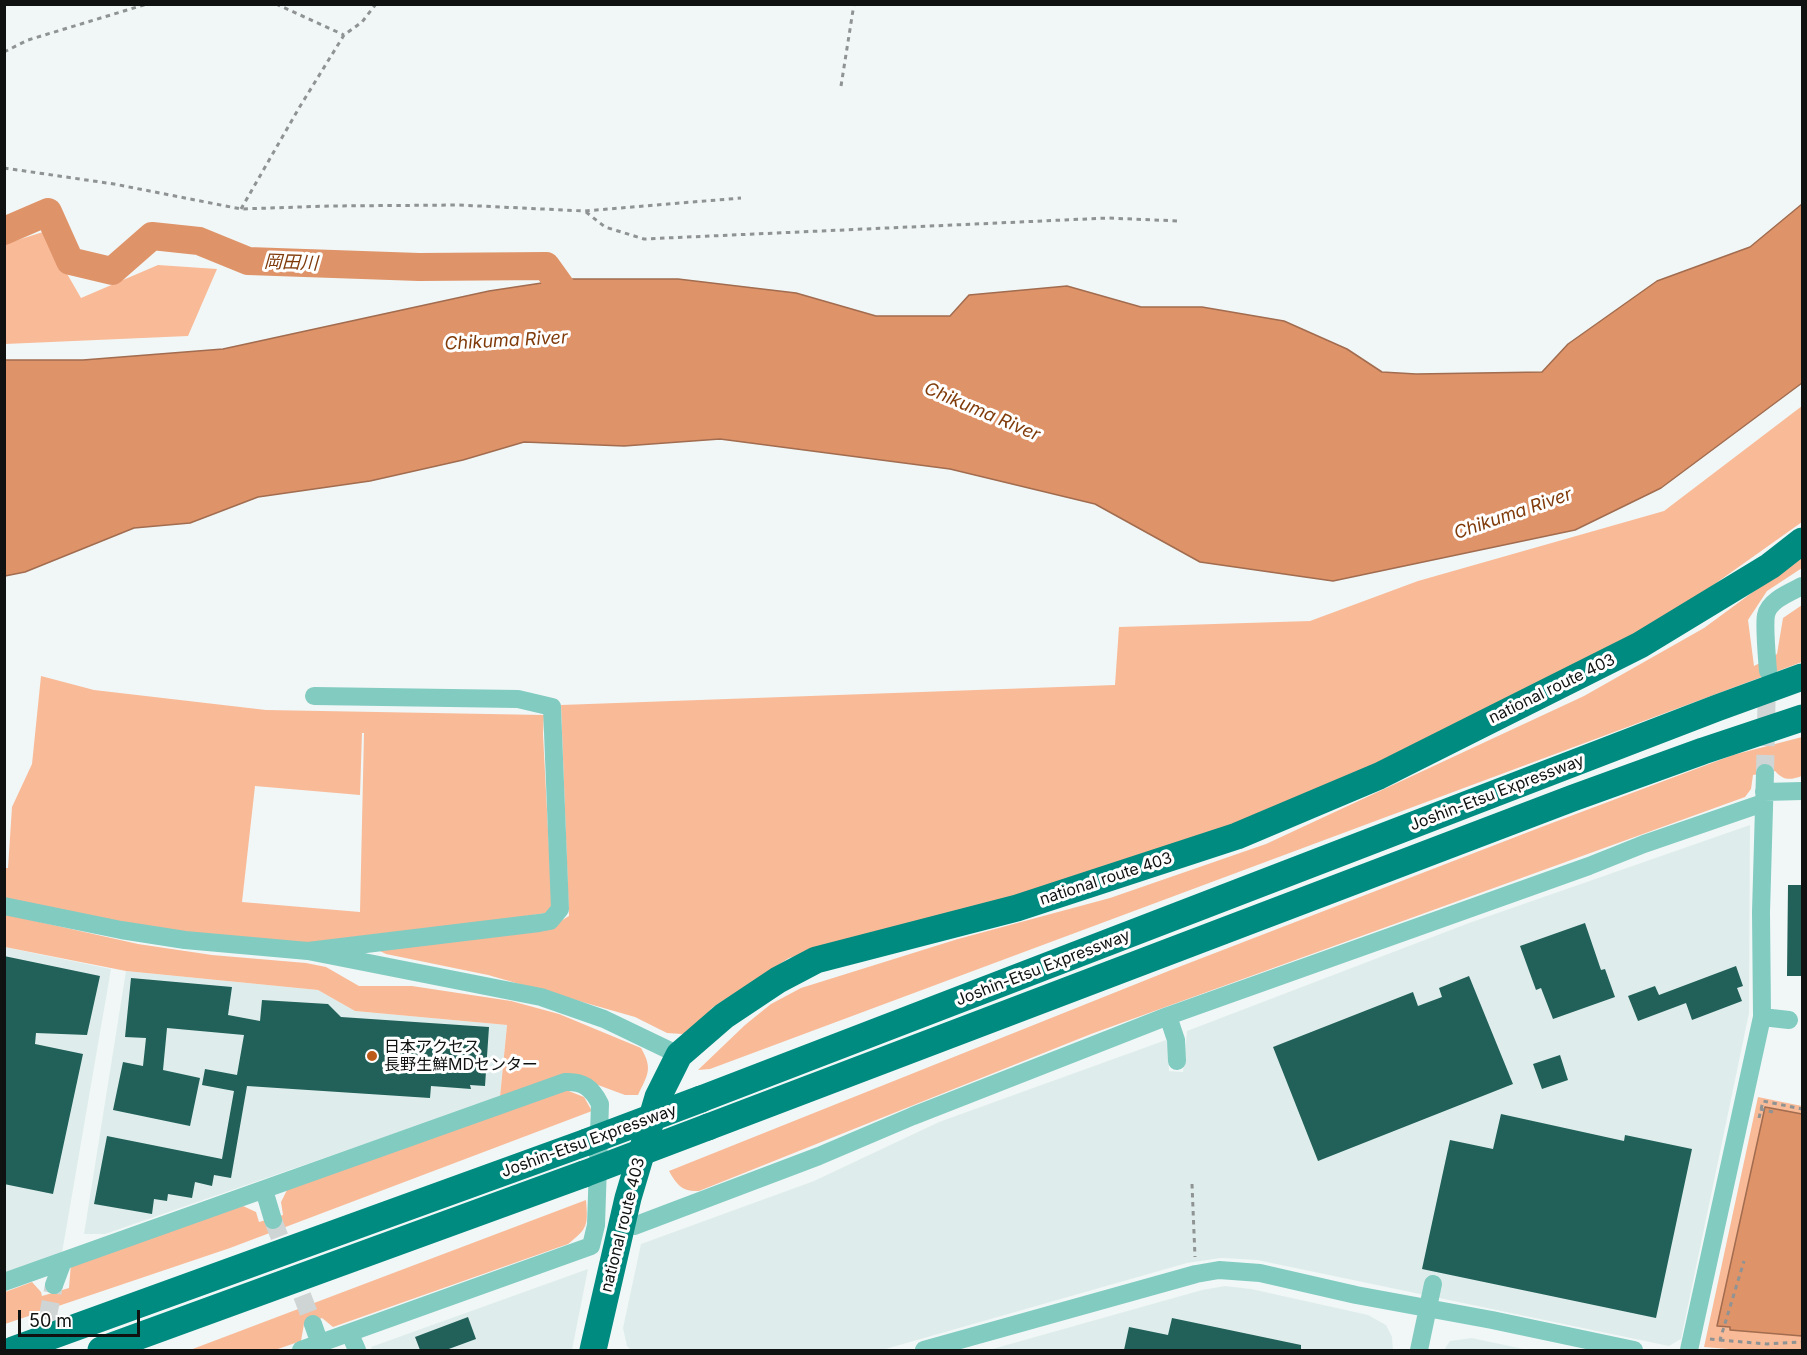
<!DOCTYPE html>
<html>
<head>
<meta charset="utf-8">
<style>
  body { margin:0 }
  #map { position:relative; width:1807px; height:1355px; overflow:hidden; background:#f1f7f6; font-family:Inter,sans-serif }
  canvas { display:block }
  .frame { position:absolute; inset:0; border:6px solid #101212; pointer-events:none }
  .scale { position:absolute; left:18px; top:1310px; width:122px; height:27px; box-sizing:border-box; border:3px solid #101212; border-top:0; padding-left:8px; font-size:18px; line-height:21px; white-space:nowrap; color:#101212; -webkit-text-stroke:4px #fff; paint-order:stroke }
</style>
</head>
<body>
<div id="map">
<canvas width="1807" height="1355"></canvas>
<div class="frame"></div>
<div class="scale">50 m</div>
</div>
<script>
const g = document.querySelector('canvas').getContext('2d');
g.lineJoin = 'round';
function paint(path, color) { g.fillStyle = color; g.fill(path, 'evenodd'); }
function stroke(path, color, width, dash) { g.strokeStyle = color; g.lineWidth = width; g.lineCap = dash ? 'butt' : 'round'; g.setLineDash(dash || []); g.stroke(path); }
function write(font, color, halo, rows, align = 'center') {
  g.font = font + ' Inter,"Noto Sans JP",sans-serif'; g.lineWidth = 6; g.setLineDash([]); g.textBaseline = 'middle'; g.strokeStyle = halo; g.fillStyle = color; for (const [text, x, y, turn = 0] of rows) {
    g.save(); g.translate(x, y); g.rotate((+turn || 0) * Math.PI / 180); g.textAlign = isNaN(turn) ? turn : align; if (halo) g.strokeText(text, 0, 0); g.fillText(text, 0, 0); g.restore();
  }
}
paint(new Path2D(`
  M 1750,825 L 1749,1013 L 1681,1339 L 1669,1346 L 1257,1260 L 1221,1258 L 1187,1263 L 882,1350 L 631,1350 L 627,1346 L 623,1328 L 641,1244 L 814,1181 L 939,1122 L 1166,1040 L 1168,1044 L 1169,1071 L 1183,1072 L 1187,1031 L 1469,923 Z
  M 4,947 L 111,969 L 62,1253 L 4,1274 Z
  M 126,971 L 318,990 L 355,1011 L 507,1025 L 500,1097 L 105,1234 L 84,1234 Z
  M 588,1269 L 572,1350 L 376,1350 L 372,1349 L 371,1347 Z
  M 1225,1286 L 1251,1289 L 1368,1315 L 1386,1325 L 1392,1337 L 1393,1350 L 989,1350 L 1202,1290 Z
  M 1472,1338 L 1528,1350 L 1444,1350 L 1450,1341 Z`), '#deedeb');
paint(new Path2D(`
  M 43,232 L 81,298 L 158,265 L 217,269 L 188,336 L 5,344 L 5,244 Z
  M 1802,406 L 1802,522 L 1695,598 L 1629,637 L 1386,759 L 1207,836 L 1046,887 L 789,958 L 712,1008 L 695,1028 L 682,1034 L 667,1033 L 635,1017 L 488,975 L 386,954 L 380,951 L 549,928 L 569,916 L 561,705 L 1115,685 L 1119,627 L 1310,621 L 1418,581 L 1664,511 Z
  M 1802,556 L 1802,568 L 1767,591 L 1748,620 L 1754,666 L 1777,654 L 1783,618 L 1802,605 L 1802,662 L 710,1069 L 698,1070 L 745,1025 L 771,1004 L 801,988 L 958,939 L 1110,898 L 1266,844 L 1584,696 L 1704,628 Z
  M 41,676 L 94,690 L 266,710 L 544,715 L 543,734 L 552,907 L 546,913 L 317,947 L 133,926 L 5,898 L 5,868 L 8,868 L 12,807 L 32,764 ZM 362,733 L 364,733 L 360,912 L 242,902 L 255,786 L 360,795 Z
  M 1802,737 L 1802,776 C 1790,780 1784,781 1775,771 L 1753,775 L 1751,789 L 1745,797 L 1091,1034 L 699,1191 C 682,1192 677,1185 669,1171 L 1171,970 L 1544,826 L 1733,755 Z
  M 4,914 L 138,944 L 212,955 L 306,963 L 326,967 L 359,986 L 412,986 L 511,1001 L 559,1014 L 641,1048 C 653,1069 648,1074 638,1095 L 625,1095 L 598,1085 L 500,1097 L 507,1025 L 355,1011 L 318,990 L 126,971 L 5,947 Z
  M 566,1090 L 584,1097 L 592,1111 L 230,1248 L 5,1324 L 5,1292 L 32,1282 L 41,1292 L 42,1296 L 69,1288 L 71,1263 L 243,1206 L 256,1212 L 259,1222 L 283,1215 L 281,1202 L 288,1188 Z
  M 1758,1097 L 1802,1106 L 1802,1350 L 1742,1350 L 1704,1347 Z
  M 586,1200 C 588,1226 588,1228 568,1244 L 333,1327 L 322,1318 L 304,1324 L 301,1341 L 275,1350 L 190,1350 Z`), '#f9ba98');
const water = new Path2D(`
  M 1802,204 L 1802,383 L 1661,488 L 1575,530 L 1333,581 L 1200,562 L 1095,504 L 950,469 L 720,439 L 624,446 L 524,442 L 463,460 L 370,481 L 258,497 L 190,523 L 134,528 L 25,572 L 5,576 L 5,360 L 83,360 L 223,349 L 489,291 L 568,279 L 678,279 L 796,293 L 876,316 L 950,316 L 969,295 L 1067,286 L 1141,307 L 1202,307 L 1284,321 L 1347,349 L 1382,372 L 1416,374 L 1542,372 L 1568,344 L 1657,281 L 1750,247 Z
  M 1765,1107 L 1802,1114 L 1802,1336 L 1730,1330 L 1730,1327 L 1717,1326 Z`);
paint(water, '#df9369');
stroke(water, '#a16c4f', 1.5);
stroke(new Path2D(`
  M 4,231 L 48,212 L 70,261 L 112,271 L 152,236 L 199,241 L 248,261 L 419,267 L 546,266 L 579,312`), '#df9369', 28);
paint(new Path2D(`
  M 1788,885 L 1803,885 L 1803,976 L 1787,976 Z
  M 1585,923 L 1601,970 L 1605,969 L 1615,997 L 1553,1019 L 1541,988 L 1536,990 L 1520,946 Z
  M 4,956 L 100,976 L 87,1035 L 36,1033 L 35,1044 L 83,1054 L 53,1194 L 4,1184 Z
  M 1736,966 L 1743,986 L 1737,988 L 1742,1001 L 1692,1020 L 1686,1003 L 1638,1021 L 1628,996 L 1655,986 L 1659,995 Z
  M 1469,976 L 1513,1084 L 1318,1161 L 1273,1047 L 1413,992 L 1418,1006 L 1442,997 L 1439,988 Z
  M 131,978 L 232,987 L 228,1015 L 260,1021 L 262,1000 L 328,1004 L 341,1017 L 489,1027 L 485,1086 L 470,1085 L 471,1089 L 431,1086 L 430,1098 L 247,1086 L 231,1178 L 214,1175 L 212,1186 L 195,1182 L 192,1198 L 168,1194 L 167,1201 L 154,1199 L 152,1214 L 94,1204 L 107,1136 L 222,1159 L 234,1091 L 202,1085 L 205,1069 L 237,1075 L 244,1035 L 167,1028 L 163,1070 L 200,1078 L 190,1126 L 113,1110 L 123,1062 L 143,1066 L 146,1038 L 125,1037 Z
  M 1560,1055 L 1568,1080 L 1542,1089 L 1533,1064 Z
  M 1501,1114 L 1624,1141 L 1625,1135 L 1692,1149 L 1656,1318 L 1422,1269 L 1450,1140 L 1493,1149 Z
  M 468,1317 L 476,1339 L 446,1350 L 420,1350 L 415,1337 Z
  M 1172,1318 L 1301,1345 L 1301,1350 L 1124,1350 L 1129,1327 L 1168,1335 Z`), '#21615a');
stroke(new Path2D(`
  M 1765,773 L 1767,682
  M 273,1220 L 313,1324
  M 42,1346 L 54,1285`), '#cfd5d4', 18, [18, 9]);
stroke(new Path2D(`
  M 276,4 L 344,35
  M 4,52 L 28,40 L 147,4
  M 841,86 L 854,4
  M 4,168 L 114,184 L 241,209 L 329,206 L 459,205 L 584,211 L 741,198
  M 241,209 L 299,108 L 344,35 L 362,22 L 376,4
  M 586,212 L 605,227 L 644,239 L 1108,218 L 1179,221
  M 1760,1109 L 1773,1112
  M 1759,1118 L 1763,1101 L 1802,1109
  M 1192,1184 L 1195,1257
  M 1710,1339 L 1720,1340 L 1744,1261
  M 1720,1340 L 1767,1344 L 1802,1342`), '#8f9393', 3, [4.5, 4.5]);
stroke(new Path2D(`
  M 1768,671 C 1767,658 1764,626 1766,615 C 1769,600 1791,592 1802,586
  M 1764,792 L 1802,791
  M 4,906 L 121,930 L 185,940 L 308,951 L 541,997 L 604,1019 L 679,1055
  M 308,951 L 539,923 L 550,921 L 560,909 L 552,707 L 518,699 L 314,696
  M 1168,1016 L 1176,1040 L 1177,1061
  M 1762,1017 L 1789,1020
  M 264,1190 L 273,1220
  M 634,1226 L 819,1156 L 913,1116 L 1168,1016 L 1589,866 L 1644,844 L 1763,803
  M 4,1282 L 565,1082 C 583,1081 592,1088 600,1104 L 596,1225 L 591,1246 L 301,1350
  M 54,1285 L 63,1261
  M 313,1324 L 320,1344
  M 350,1334 L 357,1350
  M 924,1350 L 1196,1274 L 1219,1270 L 1260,1273 L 1356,1295 L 1492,1320 L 1634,1350
  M 1419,1350 L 1433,1284
  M 1689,1350 L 1762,1017 L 1761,912 L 1765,773`), '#81cbc1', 18);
stroke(new Path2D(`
  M 701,1099 L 1717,708 L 1802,677
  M 708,1127 L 1573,798 L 1703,751 L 1802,718
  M 13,1350 L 587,1142
  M 101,1350 L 584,1174
  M 593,1350 L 628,1198 L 658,1097 L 679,1055 L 724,1016 L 778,980 L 816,960 L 1017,908 L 1237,836 L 1379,776 L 1640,645 L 1770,566 L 1802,541`), '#008b80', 27);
stroke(new Path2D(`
  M 587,1142 L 701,1099
  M 584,1174 L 708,1127`), '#008b80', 27);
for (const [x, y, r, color] of [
  [372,1056,6,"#bb5a19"]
]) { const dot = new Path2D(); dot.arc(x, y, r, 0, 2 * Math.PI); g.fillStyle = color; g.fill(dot); stroke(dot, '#fff', 2); }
write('16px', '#101212', '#fff', [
  ["national route 403",1552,689,-26],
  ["Joshin-Etsu Expressway",1497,793,-21],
  ["national route 403",1106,879,-18],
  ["Joshin-Etsu Expressway",1043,968,-21],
  ["Joshin-Etsu Expressway",589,1141,-20],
  ["national route 403",623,1225,-76]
]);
write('16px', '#101212', '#fff', [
  ["日本アクセス",384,1047],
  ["長野生鮮MDセンター",384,1065]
], 'left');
write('italic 18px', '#803b0b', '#fff', [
  ["岡田川",291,263,2],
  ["Chikuma River",506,341,-3],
  ["Chikuma River",982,412,23],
  ["Chikuma River",1513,514,-19]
]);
</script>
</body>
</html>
